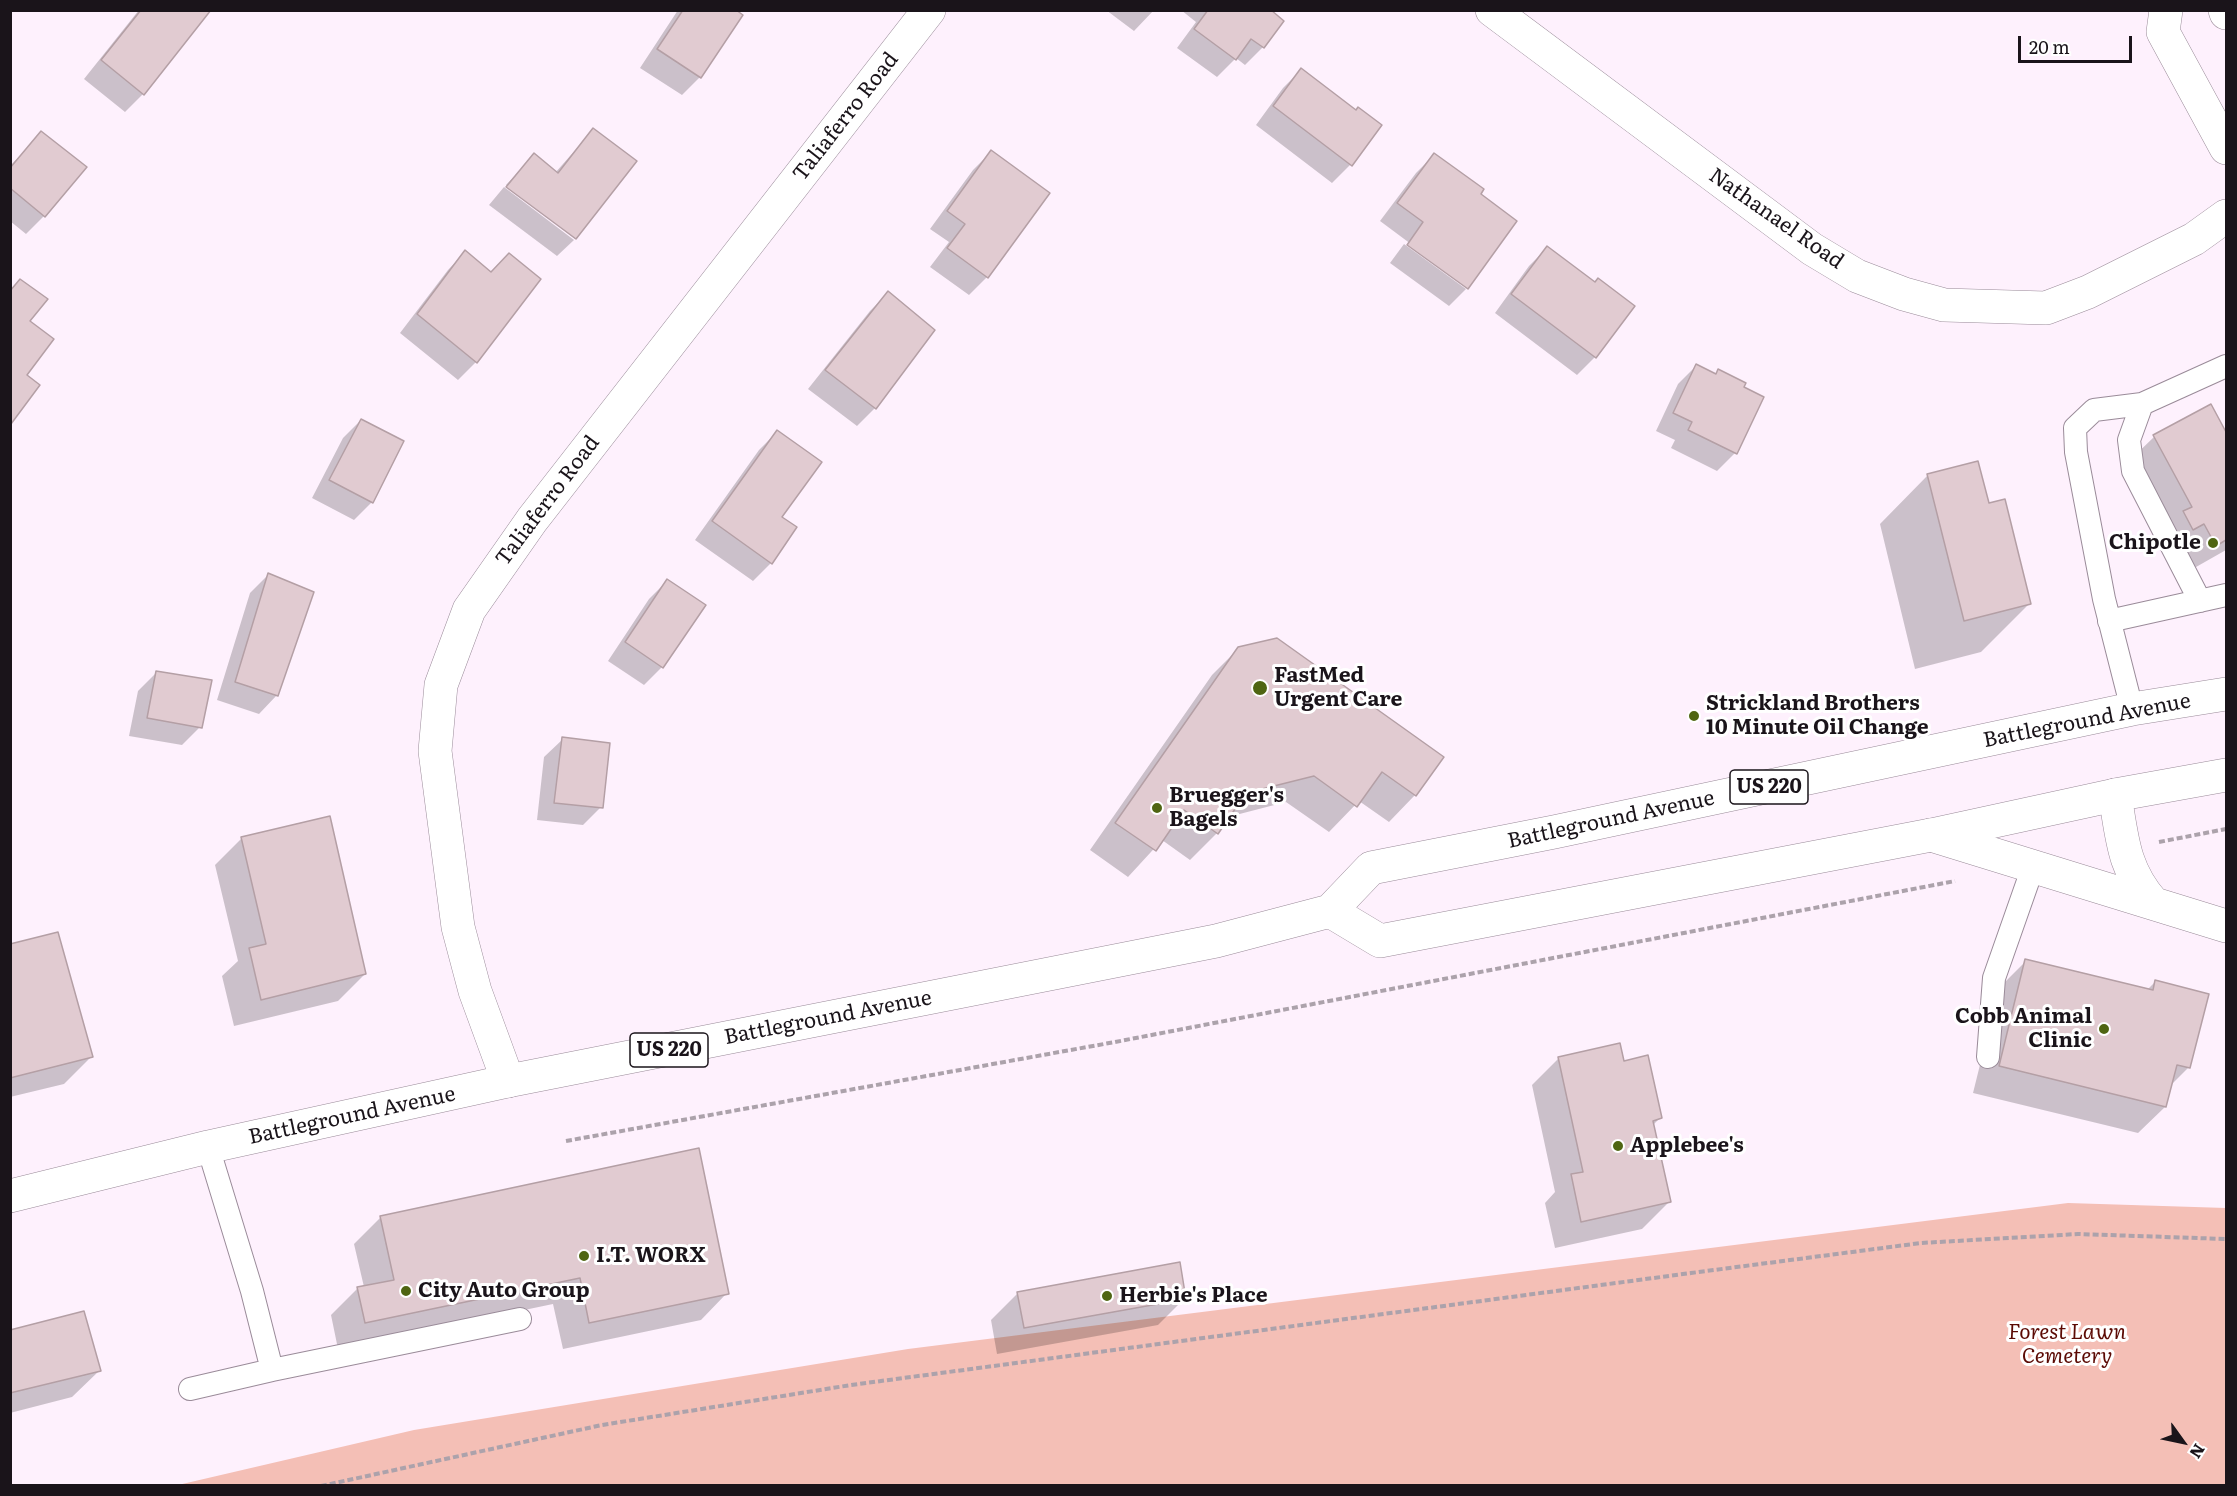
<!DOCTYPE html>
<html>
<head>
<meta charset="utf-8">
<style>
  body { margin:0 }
  #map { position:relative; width:2237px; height:1496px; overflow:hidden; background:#fef1fd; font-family:Literata,serif }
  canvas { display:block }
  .frame { position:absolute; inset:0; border:12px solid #1a141a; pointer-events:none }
  .north { position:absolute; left:2153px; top:1412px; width:60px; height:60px; -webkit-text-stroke:4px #fff; paint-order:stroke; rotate:123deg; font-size:16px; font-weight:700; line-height:24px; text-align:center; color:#1a141a }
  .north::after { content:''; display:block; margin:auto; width:21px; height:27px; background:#1a141a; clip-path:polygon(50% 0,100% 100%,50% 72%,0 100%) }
  .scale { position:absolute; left:2018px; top:36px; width:114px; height:27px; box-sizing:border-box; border:3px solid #1a141a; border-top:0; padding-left:8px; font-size:18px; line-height:21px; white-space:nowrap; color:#1a141a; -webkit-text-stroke:4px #fff; paint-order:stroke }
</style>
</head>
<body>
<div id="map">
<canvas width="2237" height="1496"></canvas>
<div class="frame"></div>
<div class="north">N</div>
<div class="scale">20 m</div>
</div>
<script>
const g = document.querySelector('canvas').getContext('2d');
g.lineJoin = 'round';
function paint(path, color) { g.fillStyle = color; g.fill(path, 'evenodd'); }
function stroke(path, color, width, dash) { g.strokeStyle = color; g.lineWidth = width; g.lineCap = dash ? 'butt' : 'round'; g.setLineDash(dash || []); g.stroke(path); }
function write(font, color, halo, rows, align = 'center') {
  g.font = font + ' Literata,serif'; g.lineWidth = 6; g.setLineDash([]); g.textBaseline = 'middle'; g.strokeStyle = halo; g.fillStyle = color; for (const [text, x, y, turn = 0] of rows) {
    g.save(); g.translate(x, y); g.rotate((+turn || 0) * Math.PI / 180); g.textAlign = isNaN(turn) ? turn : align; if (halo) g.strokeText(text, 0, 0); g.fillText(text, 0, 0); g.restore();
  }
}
paint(new Path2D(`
  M 2068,1203 L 2226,1208 L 2226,1485 L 178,1485 L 414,1430 L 908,1349 Z`), '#f4bfb6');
paint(new Path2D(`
  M 139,10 L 209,10 L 143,94 L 125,112 L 84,79 Z
  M 678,10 L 733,10 L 741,16 L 700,77 L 682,95 L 640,68 Z
  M 1106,10 L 1154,10 L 1134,31 Z
  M 1181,10 L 1268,10 L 1263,47 L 1245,65 L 1236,58 L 1217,77 L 1177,48 L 1196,22 Z
  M 1301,70 L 1356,111 L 1350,165 L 1332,183 L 1256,125 L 1283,88 Z
  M 593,130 L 635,161 L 575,239 L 506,185 L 534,155 L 555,173 Z
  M 42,133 L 44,216 L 26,234 L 10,221 L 10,166 Z
  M 991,152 L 1048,194 L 987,277 L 969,295 L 930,267 L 949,242 L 930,229 L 973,170 Z
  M 1434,155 L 1478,194 L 1515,221 L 1466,288 L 1466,285 L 1380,221 L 1416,173 Z
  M 504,187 L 574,240 L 557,256 L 489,205 Z
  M 1404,244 L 1466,289 L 1449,306 L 1390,263 Z
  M 1547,248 L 1595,284 L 1595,357 L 1577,375 L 1495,313 L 1529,266 Z
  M 465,252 L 476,362 L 458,380 L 400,333 L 448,270 Z
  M 888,293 L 933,331 L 875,408 L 857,426 L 808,389 L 870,311 Z
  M 1696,366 L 1714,375 L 1719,371 L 1735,453 L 1717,471 L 1671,448 L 1675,440 L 1656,431 L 1678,384 Z
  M 2210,406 L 2226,435 L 2226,550 L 2189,571 L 2127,463 L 2154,437 Z
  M 361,420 L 372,502 L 354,520 L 312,498 L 343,438 Z
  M 777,432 L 780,518 L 771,563 L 753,581 L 695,540 L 759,450 Z
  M 1928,475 L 1988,505 L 2029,604 L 1981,652 L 1915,669 L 1880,524 Z
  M 268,575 L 277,695 L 259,714 L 217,700 L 250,593 Z
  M 667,581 L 662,667 L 644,685 L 608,661 L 649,599 Z
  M 1239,648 L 1415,795 L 1389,822 L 1359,801 L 1329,832 L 1286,802 L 1228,817 L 1217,833 L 1190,860 L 1162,840 L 1128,877 L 1090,850 L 1212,675 Z
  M 156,673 L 200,727 L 182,745 L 129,736 L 138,691 Z
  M 563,739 L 601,807 L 583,825 L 537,820 L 544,757 Z
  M 242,838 L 365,974 L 338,1001 L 234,1026 L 222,976 L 238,961 L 215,865 Z
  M 10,946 L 91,1057 L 64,1084 L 10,1097 Z
  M 2026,961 L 2147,990 L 2155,982 L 2189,1067 L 2170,1086 L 2165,1107 L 2138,1133 L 1973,1093 L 1999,988 Z
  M 1559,1058 L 1623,1062 L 1660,1118 L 1652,1126 L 1669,1202 L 1642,1229 L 1555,1248 L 1545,1203 L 1555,1192 L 1532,1085 Z
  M 381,1217 L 727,1293 L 701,1320 L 563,1349 L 553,1304 L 338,1349 L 331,1315 L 358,1288 L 364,1287 L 354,1244 Z
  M 1018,1293 L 1185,1298 L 1158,1325 L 997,1354 L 991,1320 Z
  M 10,1331 L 99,1371 L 72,1397 L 10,1413 Z`), '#0003');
const building = new Path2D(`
  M 141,10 L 211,10 L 144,95 L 101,60 Z
  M 683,10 L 736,10 L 743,15 L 701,78 L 657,49 Z
  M 1208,10 L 1271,10 L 1284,21 L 1264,48 L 1251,39 L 1236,60 L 1194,29 Z
  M 1301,68 L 1356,110 L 1358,107 L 1382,125 L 1352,166 L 1273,106 Z
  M 593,128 L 637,161 L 576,239 L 506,187 L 534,153 L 558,173 Z
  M 41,131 L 87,167 L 45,217 L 10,188 L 10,168 Z
  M 991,150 L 1050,193 L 988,278 L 947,248 L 965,224 L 947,211 Z
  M 1434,153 L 1484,189 L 1481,194 L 1517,221 L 1468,289 L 1407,245 L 1423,222 L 1397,203 Z
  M 1547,246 L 1595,282 L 1598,278 L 1635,306 L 1596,358 L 1511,294 Z
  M 465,250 L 491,272 L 509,253 L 541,279 L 477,363 L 417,314 Z
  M 20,279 L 48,299 L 30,321 L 54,339 L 27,375 L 40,385 L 11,424 L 10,291 Z
  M 888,291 L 935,330 L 876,409 L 825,370 Z
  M 1696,364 L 1716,374 L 1718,369 L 1746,383 L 1744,387 L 1764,397 L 1737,454 L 1688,430 L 1692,422 L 1673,413 Z
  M 2211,404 L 2226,432 L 2226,540 L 2216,546 L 2204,524 L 2193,530 L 2183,511 L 2192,507 L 2153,435 Z
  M 361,419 L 404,441 L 373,503 L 329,480 Z
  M 777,430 L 822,462 L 782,517 L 797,527 L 772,564 L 712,521 Z
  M 1978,461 L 1989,503 L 2005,499 L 2031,604 L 1964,621 L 1927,474 Z
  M 268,573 L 314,592 L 278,696 L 235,682 Z
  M 667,579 L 706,605 L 663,668 L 625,642 Z
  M 1277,638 L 1444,757 L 1416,796 L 1382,772 L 1357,807 L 1314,776 L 1246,793 L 1218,834 L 1184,810 L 1156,851 L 1115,823 L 1238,647 Z
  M 156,671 L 212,680 L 202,728 L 147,718 Z
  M 562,737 L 610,743 L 603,808 L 554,803 Z
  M 330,816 L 366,974 L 261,1000 L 249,948 L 266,944 L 241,837 Z
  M 58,932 L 93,1057 L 10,1078 L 10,944 Z
  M 2025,959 L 2153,990 L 2155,980 L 2209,994 L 2190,1068 L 2177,1065 L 2166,1107 L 1999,1066 Z
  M 1620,1043 L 1624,1061 L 1648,1055 L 1662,1118 L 1653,1121 L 1671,1202 L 1581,1222 L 1571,1174 L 1583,1172 L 1558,1057 Z
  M 699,1148 L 729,1294 L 589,1323 L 580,1278 L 365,1323 L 357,1287 L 394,1280 L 380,1216 Z
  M 1180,1262 L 1186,1299 L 1024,1328 L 1017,1292 Z
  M 84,1311 L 101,1371 L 10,1393 L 10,1330 Z`);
paint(building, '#e1cbd1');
stroke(building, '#b49fa5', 1.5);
const service = new Path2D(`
  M 2142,404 L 2129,440 L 2133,471 L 2200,601
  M 2109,621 L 2226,595
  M 2132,709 L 2104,599 L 2076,452 L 2075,428 L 2094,410 L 2142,404 L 2226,366
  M 1988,1057 L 1994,978 L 2033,867
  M 272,1370 L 520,1319
  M 190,1389 L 272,1370 L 252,1291 L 208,1147`);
const minor = new Path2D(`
  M 1492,10 L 1812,249 L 1857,276 L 1904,294 L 1944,305 L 2046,308 L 2088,292 L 2194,239 L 2226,216
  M 2115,795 C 2122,837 2123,869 2153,903
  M 1931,835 L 2226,926
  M 508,1081 L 475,991 L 458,927 L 435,751 L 441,685 L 469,610 L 532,520 L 929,10`);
const secondary = new Path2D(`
  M 2166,10 L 2163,32 L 2226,148
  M 2225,10 L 2226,13`);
const primary = new Path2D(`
  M 1330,911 L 1380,941 L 1931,835 L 2115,795 L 2226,775
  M 10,1196 L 208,1147 L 508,1081 L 1216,941 L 1330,911 L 1371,868 L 1554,832 L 2132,709 L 2226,694`);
stroke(service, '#9a8b99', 24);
stroke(minor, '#9a8b99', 34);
stroke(secondary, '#9a8b99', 34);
stroke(primary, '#9a8b99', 34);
stroke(new Path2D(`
  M 2159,842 L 2226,829
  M 566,1141 L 1115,1042 L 1955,881
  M 321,1486 L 602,1425 L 851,1385 L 1691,1273 L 1921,1243 L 2078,1234 L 2226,1239`), '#aca2ab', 4, [6, 3]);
stroke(service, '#fff', 22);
stroke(minor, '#fff', 33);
stroke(secondary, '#fff', 33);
stroke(primary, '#fff', 33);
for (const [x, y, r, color] of [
  [2213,543,6,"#4f6512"],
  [1260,688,8,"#4f6512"],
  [1694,716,6,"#4f6512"],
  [1157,808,6,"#4f6512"],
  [2104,1029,6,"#4f6512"],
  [1618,1146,6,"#4f6512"],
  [584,1256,6,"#4f6512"],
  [406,1291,6,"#4f6512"],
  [1107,1296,6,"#4f6512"]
]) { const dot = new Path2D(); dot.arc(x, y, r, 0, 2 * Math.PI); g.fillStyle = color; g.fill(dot); stroke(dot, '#fff', 2); }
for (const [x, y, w] of [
  [1769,787,78],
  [669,1050,78]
]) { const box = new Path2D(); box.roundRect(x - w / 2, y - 17, w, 34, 4.5); g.fillStyle = '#fff'; g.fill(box); stroke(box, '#1a141a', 1.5); }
write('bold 20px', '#1a141a', null, [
  ["US 220",1769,787],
  ["US 220",669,1050]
]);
write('21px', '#1a141a', '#fff', [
  ["Taliaferro Road",846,117,-52],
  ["Nathanael Road",1776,219,35],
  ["Taliaferro Road",548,501,-53],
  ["Battleground Avenue",2087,721,-11],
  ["Battleground Avenue",1611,820,-12],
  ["Battleground Avenue",828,1018,-11],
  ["Battleground Avenue",352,1116,-12]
]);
write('bold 21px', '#1a141a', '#fff', [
  ["Chipotle",2201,543,"right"],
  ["FastMed",1274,676],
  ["Urgent Care",1274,700],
  ["Strickland Brothers",1706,704],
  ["10 Minute Oil Change",1706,728],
  ["Bruegger's",1169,796],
  ["Bagels",1169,820],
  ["Cobb Animal",2092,1017,"right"],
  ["Clinic",2092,1041,"right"],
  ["Applebee's",1630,1146],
  ["I.T. WORX",596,1256],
  ["City Auto Group",418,1291],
  ["Herbie's Place",1119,1296]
], 'left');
write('italic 21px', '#5b0a04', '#fff', [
  ["Forest Lawn",2067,1333],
  ["Cemetery",2067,1357]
]);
</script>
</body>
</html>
